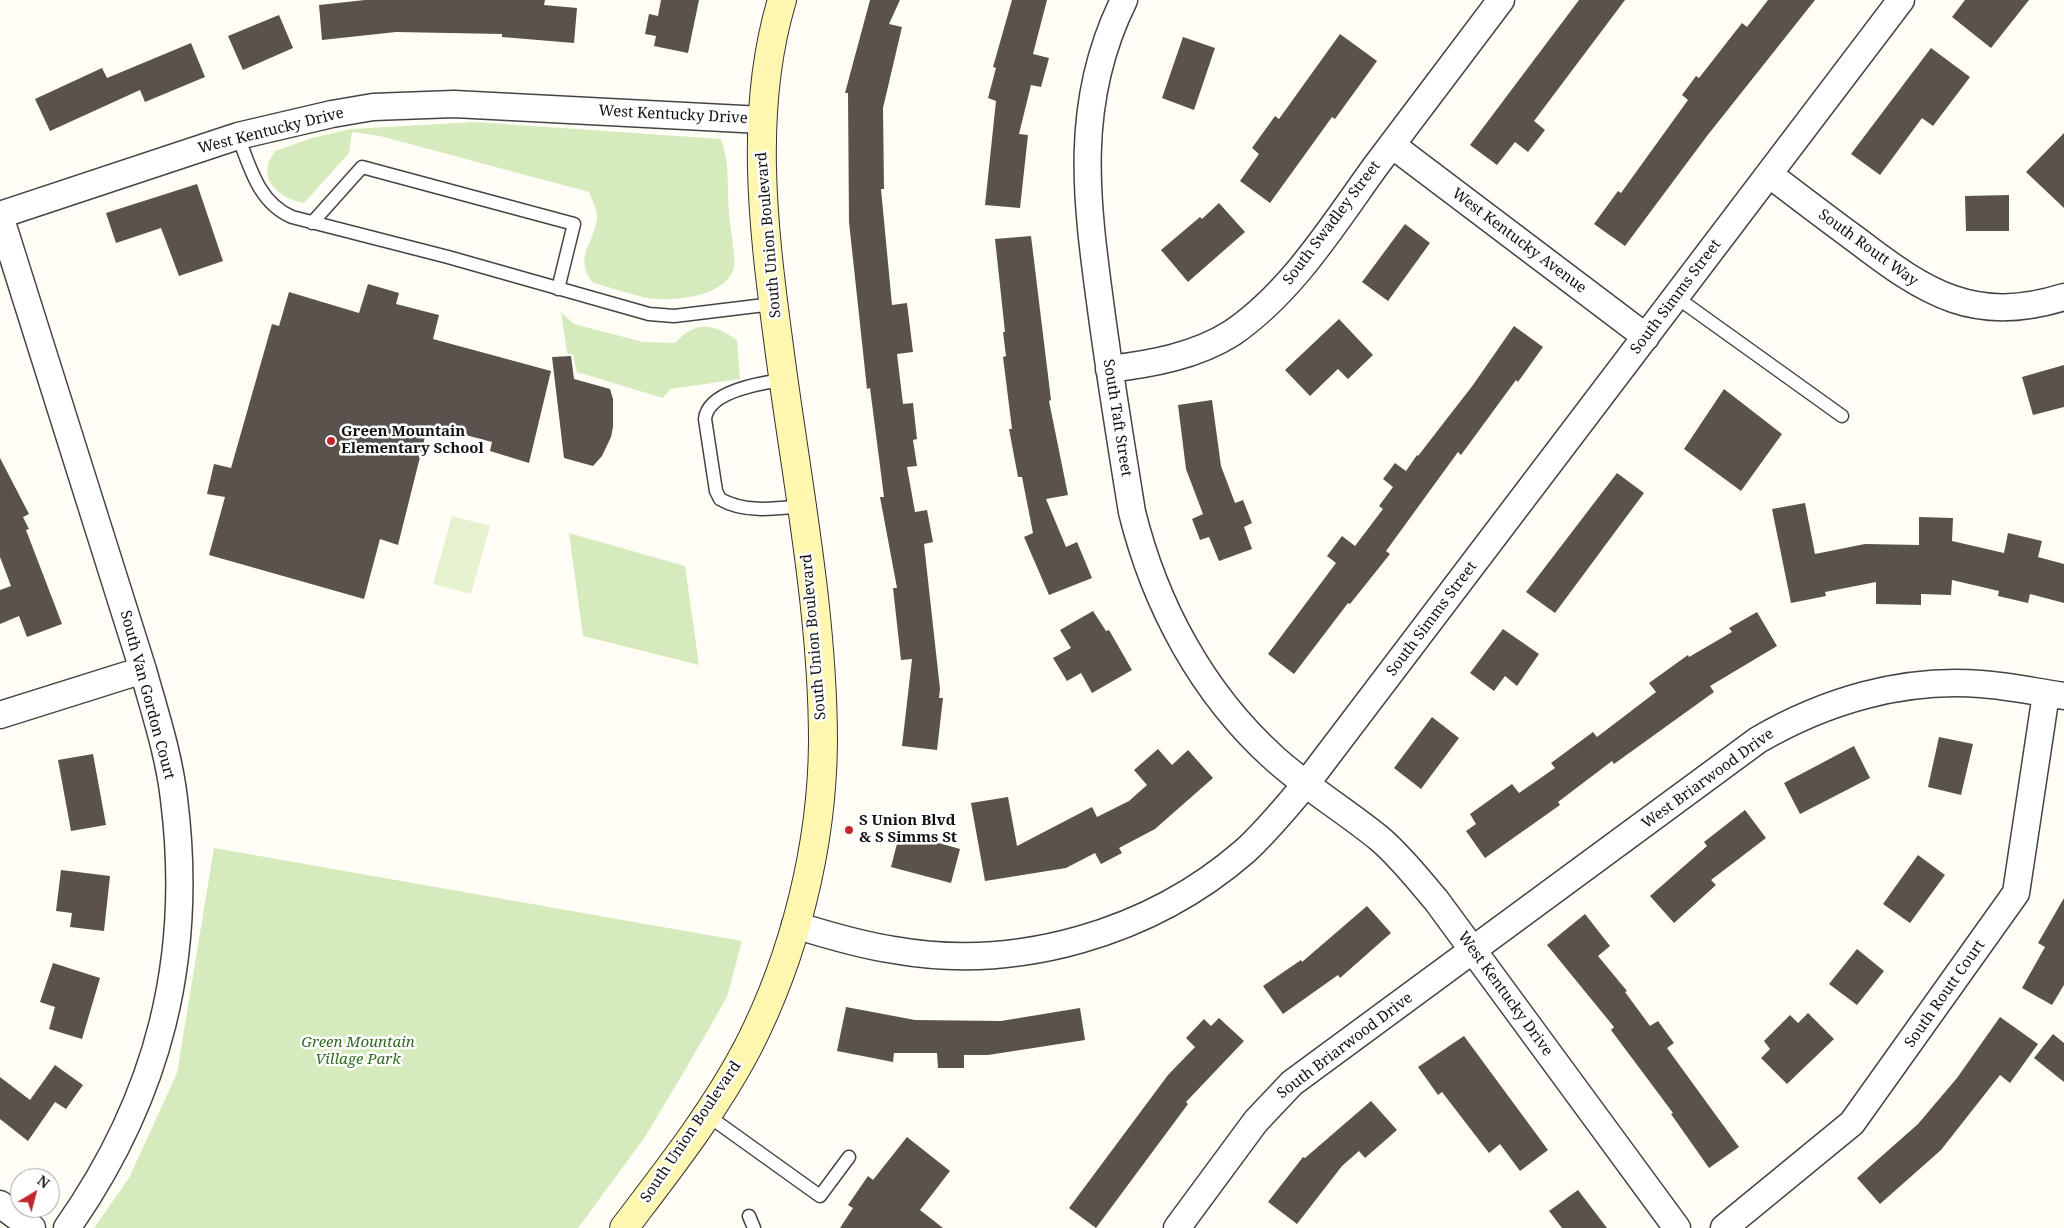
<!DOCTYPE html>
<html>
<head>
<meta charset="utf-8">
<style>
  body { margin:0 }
  #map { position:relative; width:2064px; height:1228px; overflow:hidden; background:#fffdf5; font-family:"Noto Serif",serif }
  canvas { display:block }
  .north { position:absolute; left:10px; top:1168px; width:50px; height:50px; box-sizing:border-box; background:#fff; border:1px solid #a0a0a0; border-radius:50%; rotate:37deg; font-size:14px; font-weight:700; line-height:20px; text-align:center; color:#111 }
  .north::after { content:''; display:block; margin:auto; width:18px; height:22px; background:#c4262e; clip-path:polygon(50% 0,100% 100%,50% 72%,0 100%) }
</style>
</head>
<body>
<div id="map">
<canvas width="2064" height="1228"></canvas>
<div class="north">N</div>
</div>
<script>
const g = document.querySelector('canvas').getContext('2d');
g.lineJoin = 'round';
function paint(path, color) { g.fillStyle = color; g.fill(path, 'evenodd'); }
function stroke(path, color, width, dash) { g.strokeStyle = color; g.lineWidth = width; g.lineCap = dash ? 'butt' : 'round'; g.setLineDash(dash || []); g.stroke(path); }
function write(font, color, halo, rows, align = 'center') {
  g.font = font + ' "Noto Serif",serif'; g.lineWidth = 5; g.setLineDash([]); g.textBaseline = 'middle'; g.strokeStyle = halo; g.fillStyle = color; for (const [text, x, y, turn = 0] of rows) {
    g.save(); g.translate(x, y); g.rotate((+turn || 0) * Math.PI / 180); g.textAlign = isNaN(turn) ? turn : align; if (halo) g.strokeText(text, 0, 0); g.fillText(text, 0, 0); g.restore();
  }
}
paint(new Path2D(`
  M 475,122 L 721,139 C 730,162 727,188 729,214 C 730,226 736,257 734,267 C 727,298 668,303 643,297 C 626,293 609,287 592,282 C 574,255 593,246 597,219 C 598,211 592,199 589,192 L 380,136 L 352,132 L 349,153 L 304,203 C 287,200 263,187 268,165 C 269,160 273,155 275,151 L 312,138 L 351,129 Z
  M 561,312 L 574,324 L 643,342 L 675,343 C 696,320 712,323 737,340 L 740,379 L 670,389 L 663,398 L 577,372 L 573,355 L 567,353 Z
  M 569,533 L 685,566 L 699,665 L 583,636 Z
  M 214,848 L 742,941 L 727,997 L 688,1065 L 645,1137 L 578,1228 L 94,1228 L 129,1178 L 177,1073 Z`), '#d5ebbd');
paint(new Path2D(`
  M 452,516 L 490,526 L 471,594 L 433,584 Z`), '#e6f2cf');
paint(new Path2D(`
  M 365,0 L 545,0 L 544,5 L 577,8 L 574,43 L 502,37 L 502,34 L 396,32 L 322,40 L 319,5 Z
  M 661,0 L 699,0 L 688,53 L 654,46 L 656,36 L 645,34 L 649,14 L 658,16 Z
  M 870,0 L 900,0 L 889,24 L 902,27 L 883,108 L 884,189 L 881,189 L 892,305 L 907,303 L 913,352 L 897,354 L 903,404 L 913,403 L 917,439 L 913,440 L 917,466 L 907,467 L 915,512 L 927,510 L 933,542 L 924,544 L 940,689 L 939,698 L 943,698 L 937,750 L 902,746 L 912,659 L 901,660 L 893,588 L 897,588 L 880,497 L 884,497 L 870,388 L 867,389 L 849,222 L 848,93 L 845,93 Z
  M 1012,0 L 1047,0 L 1033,54 L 1049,58 L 1041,87 L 1031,85 L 1019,134 L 1028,135 L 1020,208 L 985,205 L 996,101 L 988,98 L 996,68 L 993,67 Z
  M 1579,0 L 1625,0 L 1534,121 L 1545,130 L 1528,152 L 1515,142 L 1497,165 L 1470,145 Z
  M 1768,0 L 1815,0 L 1707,136 L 1625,246 L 1594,224 L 1618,191 L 1621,193 L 1688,100 L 1682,95 L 1696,76 L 1699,78 L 1742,23 L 1747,27 Z
  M 1965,0 L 2029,0 L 1991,48 L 1952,17 Z
  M 279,15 L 293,48 L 243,70 L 228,36 Z
  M 1340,34 L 1377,61 L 1335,119 L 1332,117 L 1270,203 L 1240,181 L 1259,154 L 1252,148 L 1275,116 L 1279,119 Z
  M 1183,37 L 1215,48 L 1194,110 L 1162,98 Z
  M 191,43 L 205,77 L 145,102 L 140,90 L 50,131 L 35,99 L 102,68 L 107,78 Z
  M 1931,48 L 1970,77 L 1933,126 L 1922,118 L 1880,175 L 1851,154 Z
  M 2064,133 L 2064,208 L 2026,172 Z
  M 197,184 L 223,261 L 179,276 L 161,228 L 116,243 L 106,213 Z
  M 2009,195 L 2009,231 L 1966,231 L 1965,196 Z
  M 1219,203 L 1245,232 L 1188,282 L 1161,250 L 1200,217 L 1202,219 Z
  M 1405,224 L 1430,243 L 1388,301 L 1362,282 Z
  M 1031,236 L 1051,400 L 1049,401 L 1068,495 L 1046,499 L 1066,547 L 1077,542 L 1092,578 L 1049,595 L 1024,537 L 1033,533 L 1022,477 L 1018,477 L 1009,429 L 1012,429 L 1003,357 L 1006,356 L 1003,332 L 1005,332 L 995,239 Z
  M 368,284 L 399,293 L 396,304 L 439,315 L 433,339 L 551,371 L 529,463 L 490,451 L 492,442 L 428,425 L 398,545 L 380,539 L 364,599 L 209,555 L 225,497 L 207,494 L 214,464 L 231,468 L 272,324 L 279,326 L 289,292 L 359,313 Z
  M 1339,319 L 1373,355 L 1348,379 L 1338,369 L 1310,396 L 1285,370 Z
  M 1514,326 L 1543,347 L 1518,382 L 1516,380 L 1461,455 L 1458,452 L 1386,551 L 1390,554 L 1350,604 L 1348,603 L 1294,674 L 1268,654 L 1336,563 L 1327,556 L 1342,536 L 1355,546 L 1383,509 L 1379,506 L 1393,487 L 1383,479 L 1395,463 L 1406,471 L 1417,455 L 1418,456 L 1473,385 Z
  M 571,356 L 574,379 L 610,389 L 613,399 L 613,427 L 611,437 L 602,456 L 593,466 L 564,458 L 552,357 Z
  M 2064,365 L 2064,407 L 2033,415 L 2022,377 Z
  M 1724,389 L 1782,434 L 1741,491 L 1684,449 Z
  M 1212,400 L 1221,466 L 1235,503 L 1243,500 L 1252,523 L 1244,527 L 1252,549 L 1219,561 L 1209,537 L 1200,540 L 1192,519 L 1203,514 L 1186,469 L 1178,405 Z
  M 0,458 L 29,514 L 23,517 L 29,529 L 26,530 L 62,624 L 27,637 L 19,616 L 0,624 L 0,590 L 11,586 L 0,557 Z
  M 1617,473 L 1644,493 L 1555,613 L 1526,592 Z
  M 1805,503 L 1815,554 L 1865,544 L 1919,545 L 1919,517 L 1953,518 L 1952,541 L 2004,553 L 2008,533 L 2042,541 L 2038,557 L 2064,564 L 2064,603 L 2030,594 L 2028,603 L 1998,596 L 1999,591 L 1952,580 L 1951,595 L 1921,594 L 1921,605 L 1876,604 L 1876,582 L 1825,592 L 1826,596 L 1791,603 L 1772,509 Z
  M 1093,611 L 1106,631 L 1109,630 L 1132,670 L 1092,693 L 1081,673 L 1067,681 L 1053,658 L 1071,648 L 1060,630 Z
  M 1757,612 L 1777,646 L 1710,686 L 1714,692 L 1614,764 L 1612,761 L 1558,802 L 1560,805 L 1485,858 L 1466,831 L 1476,824 L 1470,814 L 1512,784 L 1519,793 L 1555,768 L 1551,763 L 1593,732 L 1597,737 L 1656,692 L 1649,683 L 1688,655 L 1689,657 L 1732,632 L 1729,628 Z
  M 1503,629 L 1539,654 L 1517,686 L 1505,676 L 1494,691 L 1470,673 Z
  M 1432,717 L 1459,738 L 1421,789 L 1394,768 Z
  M 1939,737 L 1973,744 L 1961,795 L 1928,787 Z
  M 1854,746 L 1870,778 L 1800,814 L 1784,783 Z
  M 1158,749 L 1172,765 L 1188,750 L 1213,778 L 1155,829 L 1119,848 L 1122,853 L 1101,864 L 1095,853 L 1066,868 L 985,881 L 971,803 L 1008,797 L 1017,846 L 1092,807 L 1097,817 L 1129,801 L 1147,785 L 1134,770 Z
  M 93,754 L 106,825 L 71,831 L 58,760 Z
  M 1745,810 L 1766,838 L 1711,880 L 1716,885 L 1674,923 L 1650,896 L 1707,846 L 1704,842 Z
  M 900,832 L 960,849 L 951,883 L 891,867 Z
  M 1918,855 L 1945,875 L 1910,923 L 1883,904 Z
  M 61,870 L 110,876 L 104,931 L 70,927 L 72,913 L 56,911 Z
  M 2064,898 L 2064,985 L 2052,1005 L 2022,988 L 2045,947 L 2038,943 Z
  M 1367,906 L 1391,933 L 1340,978 L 1338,975 L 1283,1014 L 1263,986 L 1301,960 L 1302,962 Z
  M 1585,914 L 1610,946 L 1598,956 L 1627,991 L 1625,992 L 1650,1026 L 1658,1021 L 1674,1043 L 1667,1048 L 1739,1147 L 1709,1168 L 1671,1114 L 1673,1113 L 1611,1030 L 1614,1027 L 1547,945 Z
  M 1857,949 L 1884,971 L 1857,1005 L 1829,984 Z
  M 53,963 L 100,978 L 82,1039 L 49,1029 L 55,1007 L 40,1002 Z
  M 846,1007 L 915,1020 L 1001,1021 L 1080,1008 L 1085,1040 L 988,1055 L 964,1055 L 964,1068 L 938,1068 L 937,1053 L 894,1053 L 893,1062 L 837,1051 Z
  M 1808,1013 L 1834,1039 L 1787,1084 L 1761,1058 L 1770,1049 L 1764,1041 L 1790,1015 L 1798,1023 Z
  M 2000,1017 L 2038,1044 L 2010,1083 L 2000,1075 L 1941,1150 L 1880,1204 L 1857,1178 L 1918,1124 L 1957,1078 Z
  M 1219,1018 L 1244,1041 L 1186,1102 L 1188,1104 L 1096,1228 L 1069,1208 L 1168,1075 L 1195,1047 L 1186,1038 L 1204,1019 L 1211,1026 Z
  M 2053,1034 L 2064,1043 L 2064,1082 L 2034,1058 Z
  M 1464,1036 L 1548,1150 L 1520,1171 L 1500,1144 L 1489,1153 L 1442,1092 L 1438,1095 L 1418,1067 Z
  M 55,1065 L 83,1085 L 66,1109 L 55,1102 L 28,1141 L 0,1119 L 0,1077 L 30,1100 Z
  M 1371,1101 L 1397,1130 L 1365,1158 L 1359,1151 L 1342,1166 L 1297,1224 L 1268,1202 L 1303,1157 L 1305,1158 Z
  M 907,1137 L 950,1171 L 920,1210 L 943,1228 L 840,1228 L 853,1208 L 848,1205 L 868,1176 L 873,1180 Z
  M 1578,1190 L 1607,1228 L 1562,1228 L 1549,1211 Z`), '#5a524d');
const service = new Path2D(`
  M 238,136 C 250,168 259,203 292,217 L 448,257 L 649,314 L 674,316 L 773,304
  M 312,223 L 362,167 L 574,224 L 558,289
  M 1676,297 L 1842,416
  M 783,380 C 761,383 708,391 705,419 L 716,491 L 720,499 C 744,513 774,509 800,506
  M 707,1115 L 820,1196 L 849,1157
  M 749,1216 L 754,1228`);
const minor = new Path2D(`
  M 1124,0 C 1073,103 1086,199 1101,309 C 1110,377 1121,444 1132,512 C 1155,605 1202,693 1274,758 C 1307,788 1346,811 1380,839 C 1401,857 1418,879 1436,900 L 1677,1228
  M 1392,145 L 1646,337
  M 1769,174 C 1799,197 1828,219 1858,241 C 1926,293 1975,325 2064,297
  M 0,215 L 238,136 L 332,114 L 373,107 L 454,104 L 762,120
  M 0,216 L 143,670 C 155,713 169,755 174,799 C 194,958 159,1097 67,1228
  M 1109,369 C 1151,364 1196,356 1232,333 C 1292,292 1333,225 1375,167 C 1417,111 1459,56 1501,0
  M 0,715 L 143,670
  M 795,925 C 827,935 860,945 894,950 C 1017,972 1151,933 1245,851 C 1267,831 1286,807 1306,784 L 1901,0
  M 0,1204 L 32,1228
  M 1177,1228 L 1256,1121 L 1292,1083 L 1758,740 C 1825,701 1902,678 1981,684 C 2009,686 2036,692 2064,696
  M 1724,1228 L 1852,1123 L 2016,893 L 2046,694`);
const secondary = new Path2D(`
  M 624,1228 C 668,1170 714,1112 748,1047 C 795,955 822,846 823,743 C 823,608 795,473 778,339 C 763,227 749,110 782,0`);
stroke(service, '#444', 15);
stroke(minor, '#444', 29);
stroke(secondary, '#333', 30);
stroke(service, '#fff', 12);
stroke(minor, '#fff', 26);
stroke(secondary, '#fff6b0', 28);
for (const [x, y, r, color] of [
  [331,441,5,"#c4262e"],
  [849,830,5,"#c4262e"]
]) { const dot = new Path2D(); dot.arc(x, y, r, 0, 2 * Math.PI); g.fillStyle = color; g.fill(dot); stroke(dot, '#fff', 2); }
write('15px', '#111', '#fff', [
  ["West Kentucky Drive",673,115,3],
  ["West Kentucky Drive",271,131,-14],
  ["South Swadley Street",1332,223,-53],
  ["South Union Boulevard",769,235,-95],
  ["West Kentucky Avenue",1519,241,37],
  ["South Routt Way",1868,248,36],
  ["South Simms Street",1676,297,-53],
  ["South Taft Street",1117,418,81],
  ["South Simms Street",1432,619,-53],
  ["South Union Boulevard",814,637,-95],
  ["South Van Gordon Court",147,695,75],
  ["West Briarwood Drive",1708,779,-36],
  ["West Kentucky Drive",1505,994,54],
  ["South Routt Court",1945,994,-55],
  ["South Briarwood Drive",1345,1046,-37],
  ["South Union Boulevard",691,1132,-56]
]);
write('bold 15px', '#111', '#fff', [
  ["Green Mountain",341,432],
  ["Elementary School",341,449],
  ["S Union Blvd",859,821],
  ["& S Simms St",859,838]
], 'left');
write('italic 15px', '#2f6b1f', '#fff', [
  ["Green Mountain",358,1043],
  ["Village Park",358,1060]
]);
</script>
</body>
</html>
